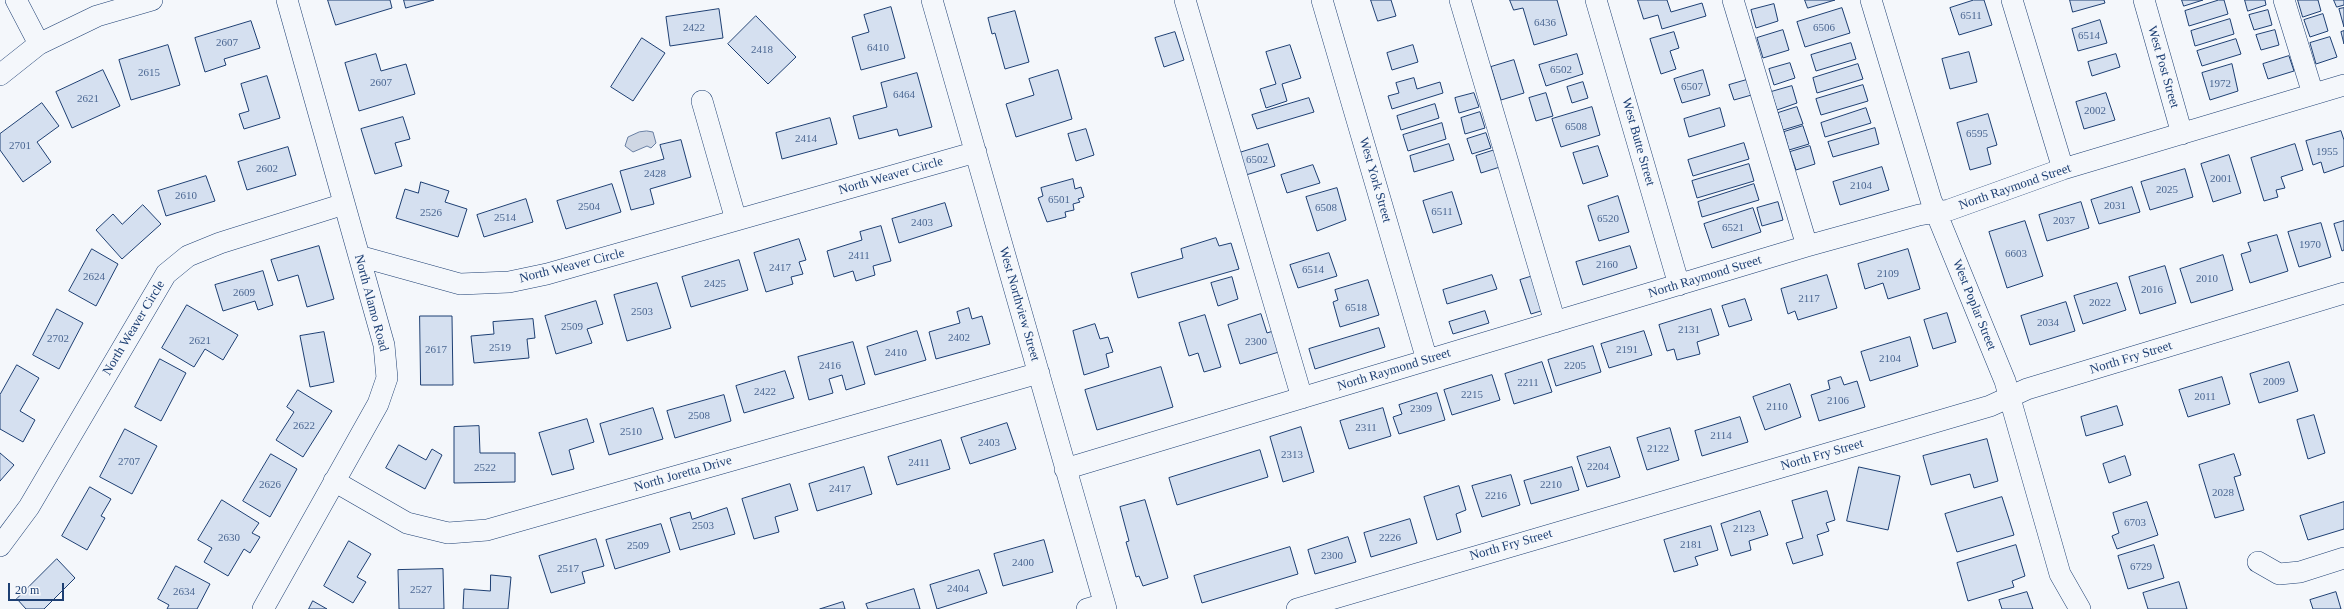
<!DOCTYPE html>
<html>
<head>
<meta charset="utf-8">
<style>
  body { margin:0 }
  #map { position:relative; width:2344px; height:609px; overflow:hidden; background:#f4f7fb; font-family:Georgia,serif }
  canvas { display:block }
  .scale { position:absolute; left:8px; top:583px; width:56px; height:18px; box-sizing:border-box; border:2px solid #1d3f73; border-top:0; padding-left:5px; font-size:12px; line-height:14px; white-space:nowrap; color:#1d3f73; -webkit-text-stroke:3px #f4f7fb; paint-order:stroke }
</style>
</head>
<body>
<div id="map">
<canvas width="2344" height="609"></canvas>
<div class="scale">20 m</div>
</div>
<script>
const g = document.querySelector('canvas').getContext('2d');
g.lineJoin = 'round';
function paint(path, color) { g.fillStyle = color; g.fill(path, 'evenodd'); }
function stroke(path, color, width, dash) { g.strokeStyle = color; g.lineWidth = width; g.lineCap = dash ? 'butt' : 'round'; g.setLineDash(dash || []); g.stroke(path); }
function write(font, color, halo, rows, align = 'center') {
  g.font = font + ' Georgia,serif'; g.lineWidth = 3; g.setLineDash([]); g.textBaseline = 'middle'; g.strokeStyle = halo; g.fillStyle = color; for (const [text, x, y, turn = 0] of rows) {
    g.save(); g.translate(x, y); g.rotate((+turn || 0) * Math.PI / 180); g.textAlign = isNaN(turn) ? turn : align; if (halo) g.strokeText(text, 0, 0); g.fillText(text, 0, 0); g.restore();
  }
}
const water = new Path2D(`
  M 647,131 L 653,132 L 656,143 L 651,148 L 647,146 L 633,152 L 625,146 L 628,137 L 639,132 Z`);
paint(water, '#cfd7e4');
stroke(water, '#687fa3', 1);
const building = new Path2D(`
  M 328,0 L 390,0 L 392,8 L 336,25 Z
  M 404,0 L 434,0 L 406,8 Z
  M 1371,0 L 1391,0 L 1396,16 L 1378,21 Z
  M 1510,0 L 1557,0 L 1567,35 L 1534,45 L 1523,8 L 1514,10 Z
  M 1638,0 L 1667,0 L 1671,12 L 1702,3 L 1706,16 L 1662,29 L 1658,15 L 1644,19 Z
  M 1805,0 L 1835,0 L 1808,8 Z
  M 1974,0 L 1984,0 L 1992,25 L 1959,35 L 1950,8 Z
  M 2070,0 L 2104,0 L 2105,3 L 2073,12 Z
  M 2182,0 L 2203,0 L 2184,6 Z
  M 2219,0 L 2224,0 L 2228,14 L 2189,26 L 2185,11 Z
  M 2245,0 L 2265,0 L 2266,5 L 2248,11 Z
  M 2298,0 L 2318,0 L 2321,11 L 2303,17 Z
  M 2334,0 L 2344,0 L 2344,5 L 2337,7 Z
  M 1774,4 L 1778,21 L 1756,28 L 1751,10 Z
  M 891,7 L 905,58 L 861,70 L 852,37 L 869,32 L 864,15 Z
  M 1842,8 L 1850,33 L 1805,47 L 1797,22 Z
  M 2344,8 L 2344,27 L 2339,9 Z
  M 719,9 L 723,38 L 670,46 L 666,17 Z
  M 2268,10 L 2272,25 L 2254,30 L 2249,15 Z
  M 1015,11 L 1029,62 L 1005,69 L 995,33 L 992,34 L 988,18 Z
  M 2323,14 L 2328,31 L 2310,37 L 2304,20 Z
  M 756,16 L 796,57 L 768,84 L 728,44 Z
  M 2230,19 L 2234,34 L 2195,46 L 2191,31 Z
  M 2100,20 L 2107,43 L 2078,51 L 2072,29 Z
  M 251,21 L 260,48 L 224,59 L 226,65 L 205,72 L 195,38 Z
  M 1783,30 L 1789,50 L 1763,58 L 1757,38 Z
  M 2275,30 L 2279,45 L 2261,50 L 2256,35 Z
  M 2344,31 L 2344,44 L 2341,32 Z
  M 1175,32 L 1184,60 L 1164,67 L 1155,38 Z
  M 1674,32 L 1679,48 L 1670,51 L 1676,69 L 1661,74 L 1650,39 Z
  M 2330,37 L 2337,57 L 2316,64 L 2310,43 Z
  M 642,38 L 665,53 L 633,101 L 611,87 Z
  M 2236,39 L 2241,54 L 2202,66 L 2197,51 Z
  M 1851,43 L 1856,59 L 1816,71 L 1811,55 Z
  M 168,45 L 180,85 L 131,100 L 119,60 Z
  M 1290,45 L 1301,78 L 1282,84 L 1287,101 L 1266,108 L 1260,89 L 1276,84 L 1266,52 Z
  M 1413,45 L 1418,62 L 1392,70 L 1387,53 Z
  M 1969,52 L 1977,82 L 1950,89 L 1942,59 Z
  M 376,54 L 381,71 L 406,64 L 415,94 L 359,111 L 345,63 Z
  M 1577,54 L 1583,74 L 1546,86 L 1539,65 Z
  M 2116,54 L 2120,67 L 2092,76 L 2088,62 Z
  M 2289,56 L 2294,71 L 2268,79 L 2263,64 Z
  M 1514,60 L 1524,93 L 1501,100 L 1491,67 Z
  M 1790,63 L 1795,78 L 1774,85 L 1769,69 Z
  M 1858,64 L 1863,79 L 1817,93 L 1813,78 Z
  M 2232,64 L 2238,91 L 2210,100 L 2202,73 Z
  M 103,70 L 120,106 L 72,128 L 56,92 Z
  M 1058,70 L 1072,119 L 1016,137 L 1006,104 L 1034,95 L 1029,79 Z
  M 1703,70 L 1710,95 L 1682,103 L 1674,79 Z
  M 917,73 L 932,127 L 899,136 L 897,129 L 859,139 L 853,116 L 887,107 L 881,83 Z
  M 267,76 L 280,118 L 244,129 L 239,114 L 249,111 L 241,84 Z
  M 1414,78 L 1417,89 L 1440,82 L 1443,93 L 1392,109 L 1388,96 L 1399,93 L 1396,83 Z
  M 1750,79 L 1755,94 L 1734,100 L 1729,85 Z
  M 1583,82 L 1588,98 L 1572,103 L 1567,87 Z
  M 1863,85 L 1868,101 L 1821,115 L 1816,99 Z
  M 1792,86 L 1797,103 L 1777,110 L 1771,92 Z
  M 1474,93 L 1479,107 L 1459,113 L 1455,98 Z
  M 1546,93 L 1553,116 L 1536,121 L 1529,98 Z
  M 2106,93 L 2115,120 L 2084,129 L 2076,102 Z
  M 1309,98 L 1314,112 L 1257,129 L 1252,115 Z
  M 42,103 L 59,126 L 37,142 L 51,162 L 23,182 L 0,150 L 0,134 Z
  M 1435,104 L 1439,118 L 1401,130 L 1397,116 Z
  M 1592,107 L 1600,135 L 1561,147 L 1552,119 Z
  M 1797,107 L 1803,124 L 1783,130 L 1778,113 Z
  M 1720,108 L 1725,126 L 1689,137 L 1684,119 Z
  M 1866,108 L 1871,123 L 1825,137 L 1821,123 Z
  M 1480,112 L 1485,128 L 1465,134 L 1461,118 Z
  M 1988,114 L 1997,145 L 1987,148 L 1991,164 L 1970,170 L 1957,123 Z
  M 403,117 L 410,139 L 395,143 L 402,166 L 375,174 L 361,129 Z
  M 830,118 L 837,144 L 782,159 L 776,133 Z
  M 1442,123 L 1446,139 L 1408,151 L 1403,135 Z
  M 1803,126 L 1809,144 L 1789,150 L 1784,132 Z
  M 1875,128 L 1879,144 L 1833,157 L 1828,142 Z
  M 1086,129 L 1094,155 L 1076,161 L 1068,134 Z
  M 2341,131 L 2344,140 L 2344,166 L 2324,173 L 2321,162 L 2313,165 L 2306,141 Z
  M 1486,133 L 1491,148 L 1472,154 L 1467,139 Z
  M 681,140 L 691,177 L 650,189 L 654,204 L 631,210 L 620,171 L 664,159 L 660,145 Z
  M 1744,143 L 1749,159 L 1693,176 L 1688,160 Z
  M 1268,144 L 1275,166 L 1246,175 L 1239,153 Z
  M 1449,144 L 1454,160 L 1414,172 L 1410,156 Z
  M 2295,144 L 2303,170 L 2281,177 L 2285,188 L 2276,190 L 2278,197 L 2264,201 L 2251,158 Z
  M 1598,146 L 1608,176 L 1583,184 L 1573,153 Z
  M 1810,146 L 1815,164 L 1796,170 L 1790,152 Z
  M 288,147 L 296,175 L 247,190 L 238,162 Z
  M 1498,149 L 1503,166 L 1481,173 L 1476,156 Z
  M 2229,155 L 2241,193 L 2213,202 L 2201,164 Z
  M 1749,164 L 1754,181 L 1697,198 L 1692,181 Z
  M 1313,165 L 1320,183 L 1287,193 L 1281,175 Z
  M 1882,167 L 1889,190 L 1840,205 L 1833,182 Z
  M 2185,169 L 2193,197 L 2150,210 L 2141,182 Z
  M 206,176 L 215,201 L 166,216 L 158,191 Z
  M 1073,179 L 1075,189 L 1081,187 L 1084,197 L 1078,199 L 1080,202 L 1073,204 L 1074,210 L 1065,212 L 1066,217 L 1047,222 L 1038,198 L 1043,196 L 1041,188 Z
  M 421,182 L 449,191 L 445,202 L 467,209 L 458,237 L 396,218 L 405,189 L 418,193 Z
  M 612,184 L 621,212 L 566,229 L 557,201 Z
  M 1754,184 L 1759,200 L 1702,217 L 1698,202 Z
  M 2132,187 L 2140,212 L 2099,224 L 2091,200 Z
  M 1337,188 L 1346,220 L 1317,231 L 1306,197 Z
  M 1452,192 L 1462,224 L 1433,233 L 1423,201 Z
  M 1618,196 L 1629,232 L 1599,241 L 1588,206 Z
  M 526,199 L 533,222 L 484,237 L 477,215 Z
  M 1778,202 L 1783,220 L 1762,226 L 1757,208 Z
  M 2081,202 L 2089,228 L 2047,241 L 2039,215 Z
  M 945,203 L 952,226 L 899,243 L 892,219 Z
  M 143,205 L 161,224 L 122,259 L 96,230 L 113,214 L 122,224 Z
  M 1753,208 L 1761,232 L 1712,248 L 1704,224 Z
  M 2025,221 L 2043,276 L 2007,288 L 1989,232 Z
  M 2344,221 L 2344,250 L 2342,251 L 2334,224 Z
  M 2321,223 L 2331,257 L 2299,267 L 2288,232 Z
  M 881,226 L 891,261 L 873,266 L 875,275 L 856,281 L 853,271 L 834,277 L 827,251 L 862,240 L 860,232 Z
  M 2277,235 L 2288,271 L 2250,283 L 2241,254 L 2251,251 L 2248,243 Z
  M 1216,238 L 1219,246 L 1231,243 L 1239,269 L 1138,298 L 1131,273 L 1183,258 L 1181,249 Z
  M 799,239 L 806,260 L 799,262 L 803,274 L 791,277 L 793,284 L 766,292 L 754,253 Z
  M 319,246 L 334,299 L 307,307 L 298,275 L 278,281 L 271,260 Z
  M 1630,246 L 1637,268 L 1583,285 L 1576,262 Z
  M 92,249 L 118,264 L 96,306 L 69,291 Z
  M 1908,249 L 1920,289 L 1888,299 L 1883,283 L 1865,289 L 1858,264 Z
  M 1329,253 L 1337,276 L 1298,288 L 1290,265 Z
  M 2223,255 L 2233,290 L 2191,303 L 2180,269 Z
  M 739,260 L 748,290 L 691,307 L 682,277 Z
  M 2165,266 L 2176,303 L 2140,314 L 2129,277 Z
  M 263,271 L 273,305 L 258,310 L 255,301 L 223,311 L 215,285 Z
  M 1492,275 L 1497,289 L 1447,304 L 1443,290 Z
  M 1827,275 L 1837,308 L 1798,320 L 1795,311 L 1788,314 L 1781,289 Z
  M 1533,276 L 1544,310 L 1531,314 L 1520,280 Z
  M 1232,277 L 1238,299 L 1218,306 L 1211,283 Z
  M 1368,280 L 1379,315 L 1340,327 L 1333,302 L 1338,300 L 1335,290 Z
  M 657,283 L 671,328 L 627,341 L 614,295 Z
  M 2117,283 L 2126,310 L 2083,324 L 2074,296 Z
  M 1745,299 L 1752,320 L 1729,327 L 1722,306 Z
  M 596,301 L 603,324 L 587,329 L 592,343 L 556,354 L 545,316 Z
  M 2066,302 L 2075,331 L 2030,345 L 2021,316 Z
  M 187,305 L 238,335 L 223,360 L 205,349 L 194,367 L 162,348 Z
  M 969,308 L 972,319 L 982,316 L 990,344 L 936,359 L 929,332 L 960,323 L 957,312 Z
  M 57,309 L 83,323 L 59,369 L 33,355 Z
  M 1711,309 L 1719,335 L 1697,342 L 1700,354 L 1677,360 L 1674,349 L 1667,351 L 1659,325 Z
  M 1485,311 L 1489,323 L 1453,334 L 1449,322 Z
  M 1947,313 L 1956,342 L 1933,349 L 1924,320 Z
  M 1261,314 L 1267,333 L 1276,330 L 1282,351 L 1240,364 L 1228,325 Z
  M 1205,315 L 1221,367 L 1204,372 L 1198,353 L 1189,356 L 1179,323 Z
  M 420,316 L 452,316 L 453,385 L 421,385 Z
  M 533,319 L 535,338 L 527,339 L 529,358 L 474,363 L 471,336 L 494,334 L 493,322 Z
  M 1095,324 L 1100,339 L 1108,337 L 1113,352 L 1106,354 L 1109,367 L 1084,375 L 1073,331 Z
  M 1379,328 L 1385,347 L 1315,369 L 1309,349 Z
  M 917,331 L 926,360 L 875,375 L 867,347 Z
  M 1644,331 L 1652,355 L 1609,368 L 1601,344 Z
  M 324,332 L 334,382 L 310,387 L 300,336 Z
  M 1910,337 L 1918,366 L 1870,381 L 1861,352 Z
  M 853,342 L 865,384 L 846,390 L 842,375 L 829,379 L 833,393 L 809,400 L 798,357 Z
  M 1593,346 L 1601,372 L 1556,386 L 1548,360 Z
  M 160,359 L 186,373 L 161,421 L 135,407 Z
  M 1542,362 L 1552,392 L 1514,404 L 1505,374 Z
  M 2289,362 L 2298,391 L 2259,403 L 2250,374 Z
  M 17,365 L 39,378 L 20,411 L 35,420 L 23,442 L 0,429 L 0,395 Z
  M 1161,367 L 1173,407 L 1097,430 L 1085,390 Z
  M 785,371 L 794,398 L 744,413 L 736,386 Z
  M 1492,375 L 1500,400 L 1452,415 L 1444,390 Z
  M 1841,377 L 1844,385 L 1857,381 L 1865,407 L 1819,421 L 1811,395 L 1830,389 L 1828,381 Z
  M 2222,377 L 2230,404 L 2188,417 L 2179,390 Z
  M 1790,384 L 1801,417 L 1765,430 L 1753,397 Z
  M 298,390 L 332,411 L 303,457 L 276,440 L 294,412 L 287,407 Z
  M 1437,393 L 1445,420 L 1399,434 L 1393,417 L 1402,414 L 1399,405 Z
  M 724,395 L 731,421 L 675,438 L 667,411 Z
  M 2117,406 L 2123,425 L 2086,436 L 2081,417 Z
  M 653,408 L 663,439 L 609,455 L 600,424 Z
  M 1383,408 L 1391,436 L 1349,449 L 1340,421 Z
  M 2314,415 L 2325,453 L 2308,459 L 2297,420 Z
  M 1740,417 L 1748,442 L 1702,456 L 1695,431 Z
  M 587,419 L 594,442 L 569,450 L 574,469 L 552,475 L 539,433 Z
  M 1007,423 L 1016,449 L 970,464 L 961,438 Z
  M 479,426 L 480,453 L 515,453 L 515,482 L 454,483 L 454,427 Z
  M 1301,427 L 1314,472 L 1283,482 L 1270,437 Z
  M 1670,428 L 1679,460 L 1647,470 L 1637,438 Z
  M 125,429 L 157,446 L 132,494 L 100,477 Z
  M 1987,439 L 1998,481 L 1974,488 L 1970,474 L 1931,485 L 1923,456 Z
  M 941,440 L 950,469 L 897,485 L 888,457 Z
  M 399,445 L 426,460 L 432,449 L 442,455 L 425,489 L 386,468 Z
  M 1610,447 L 1620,477 L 1587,487 L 1577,457 Z
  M 1260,450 L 1268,477 L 1177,505 L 1169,478 Z
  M 0,453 L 14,465 L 0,481 Z
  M 271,454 L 297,469 L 270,517 L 243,501 Z
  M 2234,454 L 2241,475 L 2234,477 L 2244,510 L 2215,518 L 2199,465 Z
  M 2125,456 L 2131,475 L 2109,483 L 2103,464 Z
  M 864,467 L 872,494 L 817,511 L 809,484 Z
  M 1572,467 L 1579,490 L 1531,504 L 1524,481 Z
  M 1859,467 L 1900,476 L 1888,530 L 1847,521 Z
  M 1511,475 L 1520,505 L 1482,517 L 1472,486 Z
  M 790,484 L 798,510 L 775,517 L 779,532 L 754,539 L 742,499 Z
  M 1459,486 L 1466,510 L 1456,514 L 1461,532 L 1437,540 L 1424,497 Z
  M 90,487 L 111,499 L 101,516 L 105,518 L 87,550 L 62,536 Z
  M 1827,491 L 1835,520 L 1826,523 L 1829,531 L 1817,535 L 1823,555 L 1793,564 L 1786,543 L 1803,538 L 1792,501 Z
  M 2002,497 L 2014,535 L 1957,552 L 1945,514 Z
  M 222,500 L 259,523 L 252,533 L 260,537 L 250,553 L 244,549 L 228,576 L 204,562 L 212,548 L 198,540 Z
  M 1145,500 L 1168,578 L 1143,586 L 1139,576 L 1136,577 L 1126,542 L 1129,541 L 1120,507 Z
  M 2147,502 L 2158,535 L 2117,549 L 2112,536 L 2119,533 L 2113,513 Z
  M 2344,502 L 2344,529 L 2308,540 L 2300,516 Z
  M 727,508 L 735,534 L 680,550 L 670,518 L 690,512 L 692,519 Z
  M 1760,511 L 1768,535 L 1749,541 L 1751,550 L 1731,556 L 1721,524 Z
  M 1410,519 L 1417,543 L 1371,557 L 1364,533 Z
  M 661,524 L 670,552 L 615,569 L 606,540 Z
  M 1711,526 L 1718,550 L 1695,557 L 1698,565 L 1674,572 L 1664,540 Z
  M 1348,537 L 1356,562 L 1315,574 L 1308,550 Z
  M 596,539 L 604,566 L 582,572 L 585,583 L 551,593 L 539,556 Z
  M 1044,540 L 1053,572 L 1003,586 L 994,554 Z
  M 349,541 L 371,554 L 357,577 L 366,582 L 353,603 L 324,586 Z
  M 2016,545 L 2025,576 L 2012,581 L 2014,587 L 1968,601 L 1957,563 Z
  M 2154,545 L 2164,578 L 2128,589 L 2118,556 Z
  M 1290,547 L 1298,574 L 1202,603 L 1194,576 Z
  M 57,559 L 75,578 L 44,609 L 26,609 L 17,599 Z
  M 176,566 L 210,584 L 197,609 L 167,609 L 169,605 L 158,599 Z
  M 443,569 L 444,609 L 399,609 L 398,570 Z
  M 979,570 L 987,593 L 937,609 L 930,585 Z
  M 491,575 L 511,577 L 508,609 L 463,609 L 464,589 L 490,591 Z
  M 2179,582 L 2187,609 L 2148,609 L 2143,593 Z
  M 914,589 L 920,609 L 868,609 L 866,604 Z
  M 2027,592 L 2033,609 L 2002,609 L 1999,600 Z
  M 2336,592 L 2341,609 L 2313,609 L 2310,600 Z
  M 313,601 L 327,609 L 309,609 Z
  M 843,602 L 845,609 L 820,609 Z`);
paint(building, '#d5e0f0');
stroke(building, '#1d3f73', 1);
const minor = new Path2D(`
  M 16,0 L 39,44
  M 932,0 L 1106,609
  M 1185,0 L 1302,398
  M 1322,0 L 1427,360
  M 1460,0 L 1555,322
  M 1596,0 L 1679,285
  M 1733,0 L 1807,246
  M 1871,0 L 1931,200 L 2005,381 L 2060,574 L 2080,609
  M 2012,0 L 2063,169
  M 2144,0 L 2182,134
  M 2284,0 L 2313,94
  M 0,75 L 39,44 L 97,16 L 152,0
  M 702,101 L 736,220
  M 359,256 L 460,284 L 509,282 L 547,274 L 976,152
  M 1065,469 L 1807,246 L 1919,215 L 1949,210 L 2063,169 L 2344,85
  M 334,481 L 407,523 L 448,533 L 487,530 L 1039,373
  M 0,546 L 29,507 L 166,274 L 188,256 L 220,243 L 344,204
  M 2258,562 L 2279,574 L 2300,572 L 2344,558
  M 263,609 L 378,404 L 387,378 L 384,345 L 287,0
  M 1087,609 L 1104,604
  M 1297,609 L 1990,406 L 2027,389 L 2344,293`);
stroke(minor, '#1d3f73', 22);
stroke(minor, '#f4f7fb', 21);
write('11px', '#4b6792', null, [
  ["6511",1971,16],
  ["6436",1545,23],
  ["2422",694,28],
  ["6506",1824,28],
  ["6514",2089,36],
  ["2607",227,43],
  ["6410",878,48],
  ["2418",762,50],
  ["6502",1561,70],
  ["2615",149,73],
  ["2607",381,83],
  ["1972",2220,84],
  ["6507",1692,87],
  ["6464",904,95],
  ["2621",88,99],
  ["2002",2095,111],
  ["6508",1576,127],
  ["6595",1977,134],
  ["2414",806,139],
  ["2701",20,146],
  ["1955",2327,152],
  ["6502",1257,160],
  ["2602",267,169],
  ["2428",655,174],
  ["2001",2221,179],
  ["2104",1861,186],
  ["2025",2167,190],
  ["2610",186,196],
  ["6501",1059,200],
  ["2031",2115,206],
  ["2504",589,207],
  ["6508",1326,208],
  ["6511",1442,212],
  ["2526",431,213],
  ["2514",505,218],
  ["6520",1608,219],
  ["2037",2064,221],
  ["2403",922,223],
  ["6521",1733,228],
  ["1970",2310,245],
  ["6603",2016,254],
  ["2411",859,256],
  ["2160",1607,265],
  ["2417",780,268],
  ["6514",1313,270],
  ["2109",1888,274],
  ["2624",94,277],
  ["2010",2207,279],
  ["2425",715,284],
  ["2016",2152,290],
  ["2609",244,293],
  ["2117",1809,299],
  ["2022",2100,303],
  ["6518",1356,308],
  ["2503",642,312],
  ["2034",2048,323],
  ["2509",572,327],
  ["2131",1689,330],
  ["2402",959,338],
  ["2702",58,339],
  ["2621",200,341],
  ["2300",1256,342],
  ["2519",500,348],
  ["2617",436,350],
  ["2191",1627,350],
  ["2410",896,353],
  ["2104",1890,359],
  ["2416",830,366],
  ["2205",1575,366],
  ["2009",2274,382],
  ["2211",1528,383],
  ["2422",765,392],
  ["2215",1472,395],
  ["2011",2205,397],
  ["2106",1838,401],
  ["2110",1777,407],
  ["2309",1421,409],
  ["2508",699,416],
  ["2622",304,426],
  ["2311",1366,428],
  ["2510",631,432],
  ["2114",1721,436],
  ["2403",989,443],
  ["2122",1658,449],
  ["2313",1292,455],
  ["2707",129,462],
  ["2411",919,463],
  ["2204",1598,467],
  ["2522",485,468],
  ["2626",270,485],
  ["2210",1551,485],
  ["2417",840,489],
  ["2028",2223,493],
  ["2216",1496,496],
  ["6703",2135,523],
  ["2503",703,526],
  ["2123",1744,529],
  ["2630",229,538],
  ["2226",1390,538],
  ["2181",1691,545],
  ["2509",638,546],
  ["2300",1332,556],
  ["2400",1023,563],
  ["6729",2141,567],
  ["2517",568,569],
  ["2404",958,589],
  ["2527",421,590],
  ["2634",184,592]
]);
write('13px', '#1d3f73', '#f4f7fb', [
  ["West Post Street",2163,67,74],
  ["West Butte Street",1638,142,74],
  ["North Weaver Circle",891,176,-16],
  ["West York Street",1375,180,74],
  ["North Raymond Street",2015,187,-19],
  ["North Weaver Circle",572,266,-14],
  ["North Raymond Street",1705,277,-17],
  ["North Alamo Road",371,303,75],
  ["West Northview Street",1019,304,74],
  ["West Poplar Street",1974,305,68],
  ["North Weaver Circle",134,328,-59],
  ["North Fry Street",2131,358,-17],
  ["North Raymond Street",1394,370,-17],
  ["North Fry Street",1822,455,-16],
  ["North Joretta Drive",683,474,-16],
  ["North Fry Street",1511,545,-16]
]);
</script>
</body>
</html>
